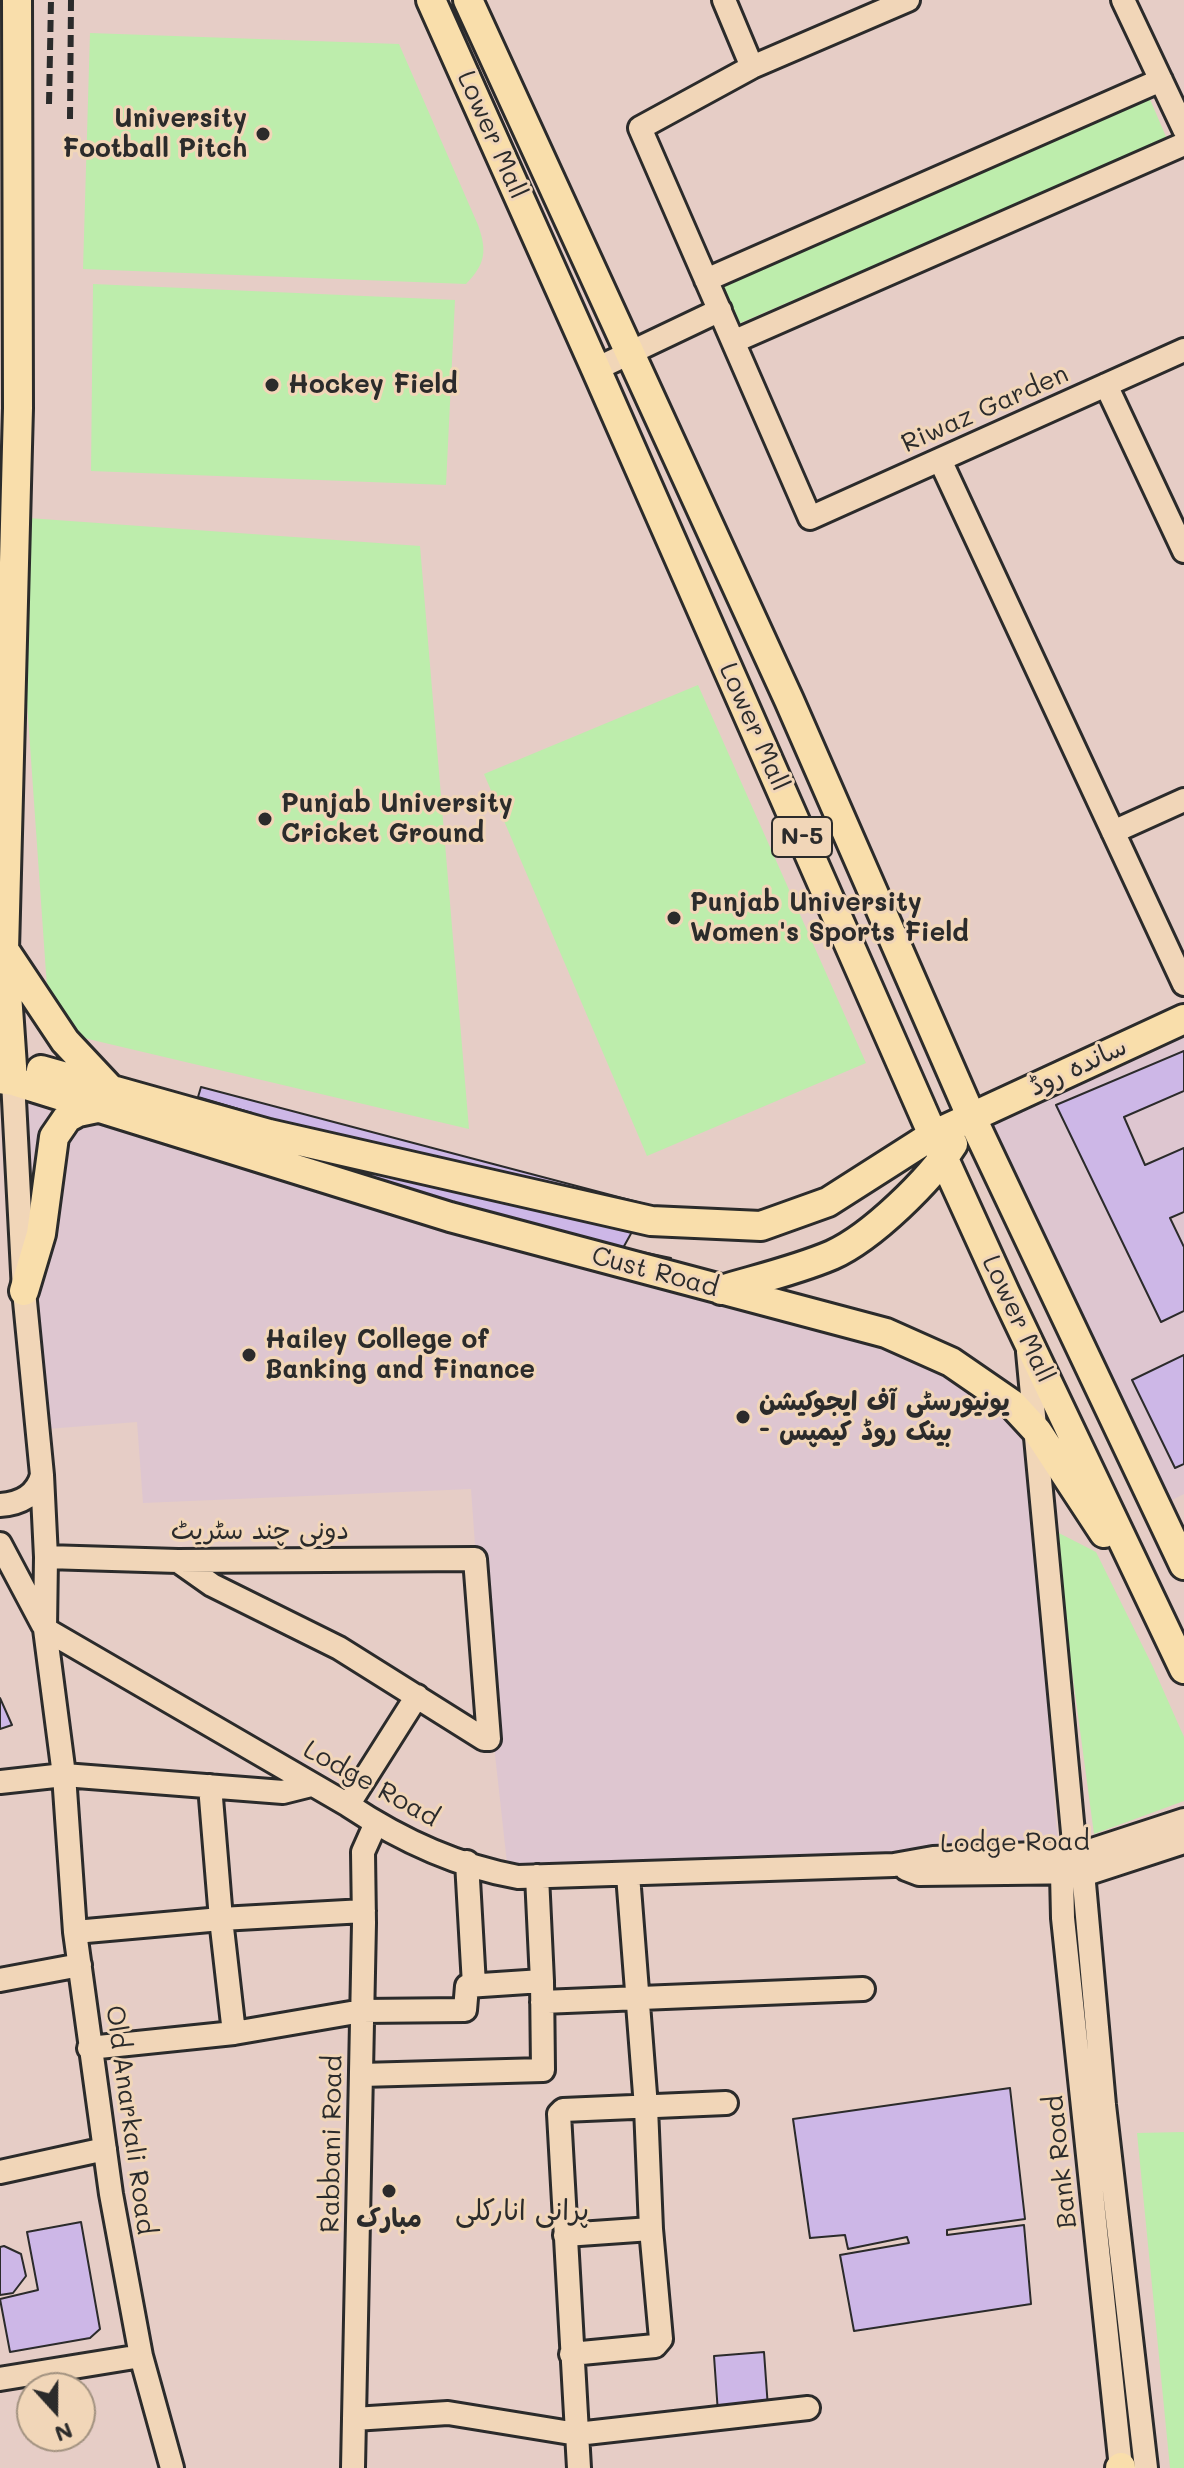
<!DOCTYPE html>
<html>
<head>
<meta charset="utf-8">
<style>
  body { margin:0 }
  #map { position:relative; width:1184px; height:2468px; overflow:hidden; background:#e6cdc6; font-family:Mali,sans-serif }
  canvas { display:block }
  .north { position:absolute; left:16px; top:2372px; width:80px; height:80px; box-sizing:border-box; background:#f1d6b8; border:2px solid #a29280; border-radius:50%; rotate:159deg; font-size:22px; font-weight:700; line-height:32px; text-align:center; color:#2b2b2b }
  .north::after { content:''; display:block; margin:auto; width:28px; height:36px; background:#2b2b2b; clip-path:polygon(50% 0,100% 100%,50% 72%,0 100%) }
</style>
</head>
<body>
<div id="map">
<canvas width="1184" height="2468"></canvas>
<div class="north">N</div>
</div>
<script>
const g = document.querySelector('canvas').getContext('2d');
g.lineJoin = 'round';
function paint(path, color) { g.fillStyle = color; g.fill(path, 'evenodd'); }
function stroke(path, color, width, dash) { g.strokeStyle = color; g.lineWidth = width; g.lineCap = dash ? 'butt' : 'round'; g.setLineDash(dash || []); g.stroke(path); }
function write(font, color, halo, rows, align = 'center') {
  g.font = font + ' Mali,"Playpen Sans Arabic",sans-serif'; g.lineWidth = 6; g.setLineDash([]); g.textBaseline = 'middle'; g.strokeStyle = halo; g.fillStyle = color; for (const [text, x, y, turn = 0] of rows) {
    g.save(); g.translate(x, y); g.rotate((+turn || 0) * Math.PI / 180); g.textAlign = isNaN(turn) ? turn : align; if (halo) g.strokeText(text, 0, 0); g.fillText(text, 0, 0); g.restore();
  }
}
paint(new Path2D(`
  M 1184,1019 L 1184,1494 L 1156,1508 L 971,1116 Z
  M 13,1081 L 886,1333 L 1030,1431 L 1038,1580 L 1058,1847 L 521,1866 L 507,1863 L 481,1628 L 471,1489 L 143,1503 L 137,1422 L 46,1429 Z`), '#dec6d0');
paint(new Path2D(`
  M 90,33 L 399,44 L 478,225 C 487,250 486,264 466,284 L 83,269 Z
  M 1149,97 L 1167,139 L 738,324 L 720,283 Z
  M 93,284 L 455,300 L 446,485 L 91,471 Z
  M 14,517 L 420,546 L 469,1129 L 50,1030 Z
  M 698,685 L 866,1063 L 647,1156 L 484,774 Z
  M 1053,1530 L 1096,1552 L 1153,1667 L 1184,1737 L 1184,1801 L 1094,1834 Z
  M 1184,2132 L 1184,2468 L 1170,2468 L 1137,2133 Z`), '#bdedac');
const building = new Path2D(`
  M 1184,1051 L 1184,1091 L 1124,1117 L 1145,1165 L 1184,1148 L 1184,1212 L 1170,1218 L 1184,1247 L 1184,1311 L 1161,1322 L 1056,1105 Z
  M 201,1087 L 683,1214 L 633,1230 L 623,1248 L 671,1258 L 668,1270 L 243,1146 L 243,1130 L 252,1113 L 198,1097 Z
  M 1184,1355 L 1184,1464 L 1175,1468 L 1132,1380 Z
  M 0,1698 L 12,1725 L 0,1729 Z
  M 1010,2088 L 1025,2219 L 947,2230 L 947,2235 L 1024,2225 L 1031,2304 L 854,2331 L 840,2255 L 909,2243 L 907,2237 L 848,2249 L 845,2235 L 810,2238 L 793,2119 Z
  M 81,2222 L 100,2329 L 90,2338 L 10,2352 L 0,2299 L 38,2290 L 27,2232 Z
  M 4,2246 L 21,2254 L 26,2276 L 13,2293 L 0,2295 L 0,2247 Z
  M 764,2352 L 768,2408 L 718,2413 L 714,2356 Z`);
paint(building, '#cdb7e7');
stroke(building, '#2b2b2b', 2);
const minor = new Path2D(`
  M 724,0 L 752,67
  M 908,0 L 752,67 L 640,128 L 810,518 L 1184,350
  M 1123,0 L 1184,129
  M 706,280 L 1161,80
  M 735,341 L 1184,144
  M 596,369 L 720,310
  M 1106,385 L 1184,551
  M 940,460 L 1184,984
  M 1113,832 L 1184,800
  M 13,1081 L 24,1291 L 42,1475 L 46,1557 L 45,1629 L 64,1775 L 75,1932 L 111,2194 L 141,2356 L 172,2468
  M 1028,1352 L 1074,1843 L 1083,1872 L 1104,2105 L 1146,2468
  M 0,1505 C 20,1504 37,1495 42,1475
  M 0,1544 L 43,1625
  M 46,1557 L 178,1561 L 475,1559 L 489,1739 L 484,1739 L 339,1648 L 212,1585 L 178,1561
  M 45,1629 L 348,1805 C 399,1839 457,1866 518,1877 L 894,1865 L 933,1858 L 1086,1852 L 1184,1820
  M 0,1782 L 64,1775 L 283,1792 L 311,1785
  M 210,1786 L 221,1919 L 234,2033
  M 348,1805 L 417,1696
  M 1076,1853 L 1062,1873 L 1063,1918 L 1121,2468
  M 467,1862 L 474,1985
  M 906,1869 L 919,1874 L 1092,1872 L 1184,1842
  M 75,1932 L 221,1919 L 364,1911
  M 0,1980 L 80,1965
  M 542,2002 L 863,1989
  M 89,2048 L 234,2033 L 362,2011 L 465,2010 L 467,1986 L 542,1981
  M 361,2075 L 543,2070 L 542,1981 L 537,1876
  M 0,2172 L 105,2149
  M 565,2235 L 651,2229
  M 571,2354 L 655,2346 L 661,2339 L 651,2229 L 646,2107 L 628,1875
  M 0,2379 L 141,2356
  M 354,2419 L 448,2413 L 577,2434 L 808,2408
  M 353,2468 L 364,1923 L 363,1852 L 376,1823
  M 579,2468 L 559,2114 L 563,2110 L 726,2103`);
const major = new Path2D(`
  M 431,0 L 596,369 L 933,1135 L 1005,1293 L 1184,1669
  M 468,0 L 789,700 L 971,1116 L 1184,1565
  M 7,954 L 65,1041 L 110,1089
  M 41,1070 L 269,1134 L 651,1221 L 761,1226 L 828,1202 L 933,1135 L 1184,1019
  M 0,1079 L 13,1081 L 450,1217 L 886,1333 L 951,1362 L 1012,1404 L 1037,1431 L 1104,1533
  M 13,1081 L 4,950 L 18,408 L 17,0
  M 721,1290 C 758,1279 797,1270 832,1255 C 872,1237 930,1180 953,1144
  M 24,1291 L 41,1234 L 54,1137 L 67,1118 L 78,1112 L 97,1108
  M 1120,2468 L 1121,2467`);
stroke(minor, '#2b2b2b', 28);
stroke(major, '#2b2b2b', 34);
stroke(minor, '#f1d6b8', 22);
stroke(major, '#f9deab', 28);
stroke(new Path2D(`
  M 49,104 L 51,0
  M 70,119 L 71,0`), '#2b2b2b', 6, [12, 6]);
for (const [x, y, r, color] of [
  [263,134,8,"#2b2b2b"],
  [272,385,8,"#2b2b2b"],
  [265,819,8,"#2b2b2b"],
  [674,918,8,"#2b2b2b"],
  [249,1355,8,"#2b2b2b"],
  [743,1417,8,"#2b2b2b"],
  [389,2191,8,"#2b2b2b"]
]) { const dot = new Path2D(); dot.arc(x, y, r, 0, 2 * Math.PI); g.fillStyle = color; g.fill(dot); stroke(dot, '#f1d6b8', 3); }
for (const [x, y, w] of [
  [802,837,60]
]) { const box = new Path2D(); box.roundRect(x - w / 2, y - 20, w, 40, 6); g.fillStyle = '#f1d6b8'; g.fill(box); stroke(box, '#2b2b2b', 2); }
write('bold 24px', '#2b2b2b', null, [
  ["N-5",802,837]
]);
write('bold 26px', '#2b2b2b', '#f1d6b8', [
  ["University",247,119,"right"],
  ["Football Pitch",247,149,"right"],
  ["Hockey Field",288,385],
  ["Punjab University",281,804],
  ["Cricket Ground",281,834],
  ["Punjab University",690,903],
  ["Women's Sports Field",690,933],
  ["Hailey College of",265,1340],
  ["Banking and Finance",265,1370],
  ["یونیورسٹی آف ایجوکیشن",759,1402],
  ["- بینک روڈ کیمپس",759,1432],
  ["مبارک",389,2219,"center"]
], 'left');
write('26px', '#2b2b2b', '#f1d6b8', [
  ["Lower Mall",492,135,66],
  ["Riwaz Garden",985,409,-24],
  ["Lower Mall",754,727,66],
  ["ساندہ روڈ",1078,1067,-25],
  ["Cust Road",655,1272,15],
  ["Lower Mall",1018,1319,65],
  ["دونی چند سٹریٹ",260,1531],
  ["Lodge Road",371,1784,29],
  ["Lodge Road",1015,1843,-1],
  ["Old Anarkali Road",130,2120,82],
  ["Rabbani Road",332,2144,-89],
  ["Bank Road",1061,2162,-96]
]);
write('28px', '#2b2b2b', '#f1d6b8', [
  ["پرانی انارکلی",522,2211]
]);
</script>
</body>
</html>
